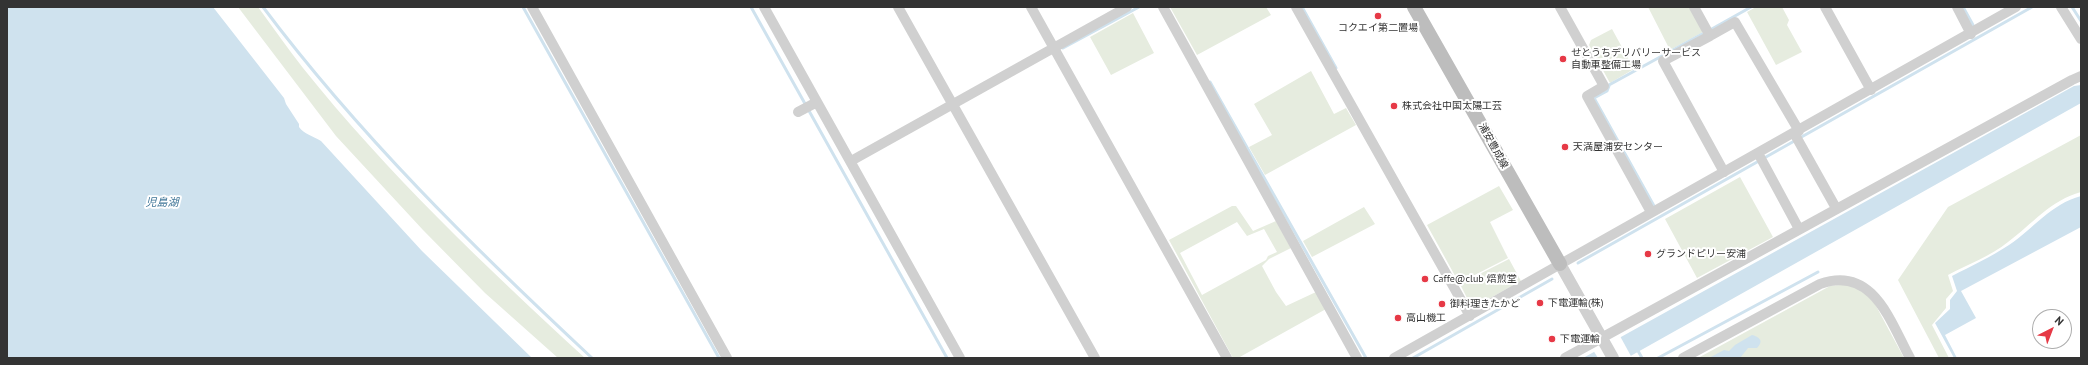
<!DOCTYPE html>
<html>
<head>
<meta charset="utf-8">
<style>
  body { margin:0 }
  #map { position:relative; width:2088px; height:365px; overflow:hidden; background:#fff; font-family:"PT Sans",sans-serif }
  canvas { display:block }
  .frame { position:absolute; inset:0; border:8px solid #333; pointer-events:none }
  .north { position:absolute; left:2032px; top:309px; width:40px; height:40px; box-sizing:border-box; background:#fff; border:1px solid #adadad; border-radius:50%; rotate:42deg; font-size:11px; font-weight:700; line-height:16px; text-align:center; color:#333 }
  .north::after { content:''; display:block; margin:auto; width:14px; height:18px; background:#e63946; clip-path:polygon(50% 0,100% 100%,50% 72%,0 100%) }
</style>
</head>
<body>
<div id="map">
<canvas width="2088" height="365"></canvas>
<div class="frame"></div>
<div class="north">N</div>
</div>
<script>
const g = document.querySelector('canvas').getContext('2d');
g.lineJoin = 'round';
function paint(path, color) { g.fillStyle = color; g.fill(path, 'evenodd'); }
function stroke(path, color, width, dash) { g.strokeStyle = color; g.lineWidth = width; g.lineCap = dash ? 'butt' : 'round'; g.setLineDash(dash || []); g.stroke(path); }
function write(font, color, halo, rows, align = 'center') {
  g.font = font + ' "PT Sans","Noto Sans JP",sans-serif'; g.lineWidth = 4; g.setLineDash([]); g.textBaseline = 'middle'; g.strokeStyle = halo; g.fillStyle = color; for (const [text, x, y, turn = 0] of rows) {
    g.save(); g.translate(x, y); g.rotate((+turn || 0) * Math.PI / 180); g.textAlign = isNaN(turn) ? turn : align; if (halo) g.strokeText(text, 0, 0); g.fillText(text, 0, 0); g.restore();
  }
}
paint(new Path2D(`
  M 238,7 L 258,7 C 273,27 287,48 303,68 C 387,173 486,267 585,358 L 558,358 L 485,293 L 423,230 L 336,136 Z
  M 1170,7 L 1266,7 L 1271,15 L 1197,55 Z
  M 1648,7 L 1689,7 L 1703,32 L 1670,50 Z
  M 1756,7 L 1782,7 L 1789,20 L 1787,25 L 1802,52 L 1776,65 L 1747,12 Z
  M 1133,13 L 1154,53 L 1111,75 L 1090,37 Z
  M 1612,29 L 1634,69 L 1610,83 L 1589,45 L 1591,40 Z
  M 1311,71 L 1334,114 L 1346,108 L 1356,125 L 1265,175 L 1249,147 L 1272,135 L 1254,104 Z
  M 2081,135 L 2081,192 C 2051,200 2032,224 2008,242 C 1991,256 1968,264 1948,275 L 1953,291 L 1946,299 L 1946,308 L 1932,325 L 1949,358 L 1939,358 L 1898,280 L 1948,207 Z
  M 1740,177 L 1773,237 L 1697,278 L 1665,219 Z
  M 1499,186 L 1513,210 L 1490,222 L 1508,258 L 1459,283 L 1427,225 Z
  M 1232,206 L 1236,206 L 1253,231 L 1276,221 L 1291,248 L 1269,259 L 1262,266 L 1276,292 L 1286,306 L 1316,292 L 1326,309 L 1238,358 L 1233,358 L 1169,240 ZM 1237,222 L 1247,236 L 1264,229 L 1277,252 L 1268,256 L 1266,260 L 1202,295 L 1180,253 Z
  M 1364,207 L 1375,224 L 1312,257 L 1303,241 Z
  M 1509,259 L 1521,281 L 1472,308 L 1460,284 Z
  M 1849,284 L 1865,293 L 1875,304 L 1904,358 L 1698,358 L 1830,286 Z`), '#e6ecdf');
paint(new Path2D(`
  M 7,7 L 213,7 L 284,98 L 286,104 L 299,124 L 299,127 C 304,134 313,136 321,141 L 422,251 L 532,358 L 7,358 Z
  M 2081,85 L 2081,103 L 1627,358 L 1583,358 L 2074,86 Z
  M 2081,196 L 2081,227 L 1961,291 L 1976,318 L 1945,335 L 1957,358 L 1954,358 L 1935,323 L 1950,309 L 1950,300 L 1957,291 L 1952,276 C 1971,266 1991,257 2009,245 C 2033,229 2051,204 2081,196 Z
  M 1752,335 C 1760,337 1764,341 1757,348 L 1748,348 L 1740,358 L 1709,358 L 1724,350 L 1729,351 L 1735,345 Z`), '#cfe2ee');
paint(new Path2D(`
  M 1620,336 L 1632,358 L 1598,358 L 1593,350 Z`), '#fff');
stroke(new Path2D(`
  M 263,7 C 359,135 475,249 592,358
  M 523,7 L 719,358
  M 751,7 L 947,358
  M 1302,7 L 1336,68
  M 1963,7 L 1973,25
  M 2072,7 L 2081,21
  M 1709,28 L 1710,30 L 1751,7
  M 1063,48 L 1139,7
  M 1210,82 L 1366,358
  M 1609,85 L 1702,34
  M 1609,86 L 1607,91 L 1594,98 L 1654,206
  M 1578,263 L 2032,7
  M 1637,349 L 1642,358
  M 1413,358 L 1552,279
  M 1658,358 L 1818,272`), '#cfe2ee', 3);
stroke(new Path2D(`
  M 532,7 L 727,358
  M 764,7 L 960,358
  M 898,7 L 1095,358
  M 1031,7 L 1227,358
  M 1163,7 L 1357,358
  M 1296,7 L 1470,316
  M 1560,7 L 1604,86 L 1587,96 L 1651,212
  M 1694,7 L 1710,36 L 1735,22 L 1799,131
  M 1825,7 L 1871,90
  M 1957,7 L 1971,34
  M 2061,7 L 2081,39
  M 1710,36 L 1663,61 L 1724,172
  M 798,112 L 817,102
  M 1794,133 L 1836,208
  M 1758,153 L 1799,229
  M 851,161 L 1127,7
  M 1394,358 L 2016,7
  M 1565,358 L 2072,80 L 2081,76
  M 1683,358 L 1820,284 C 1873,265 1890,321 1910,358`), '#d0d0d0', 10);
stroke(new Path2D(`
  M 1560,264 L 1613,358`), '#d0d0d0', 12);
stroke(new Path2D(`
  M 1414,7 L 1560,264`), '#bdbdbd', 14);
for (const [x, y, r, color] of [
  [1378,16,4,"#e63946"],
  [1563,59,4,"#e63946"],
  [1394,106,4,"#e63946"],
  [1565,147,4,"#e63946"],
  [1648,254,4,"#e63946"],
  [1425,279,4,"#e63946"],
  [1540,303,4,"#e63946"],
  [1442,304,4,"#e63946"],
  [1398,318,4,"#e63946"],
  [1552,339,4,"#e63946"]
]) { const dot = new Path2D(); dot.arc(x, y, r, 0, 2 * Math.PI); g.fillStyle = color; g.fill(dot); stroke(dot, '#fff', 1.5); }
write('10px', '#333', '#fff', [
  ["コクエイ第二置場",1378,28,"center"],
  ["せとうちデリバリーサービス",1571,53],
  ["自動車整備工場",1571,65],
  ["株式会社中国太陽工芸",1402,106],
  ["天満屋浦安センター",1573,147],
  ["グランドピリー安浦",1656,254],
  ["Caffe@club 焙煎堂",1433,279],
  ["下電運輸(株)",1548,303],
  ["御料理きたかど",1450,304],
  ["高山機工",1406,318],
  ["下電運輸",1560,339]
], 'left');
write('10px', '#333', '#fff', [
  ["浦安豊成線",1493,146,61]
]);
write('italic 11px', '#3f7597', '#fff', [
  ["児島湖",162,203]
]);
</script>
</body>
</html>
